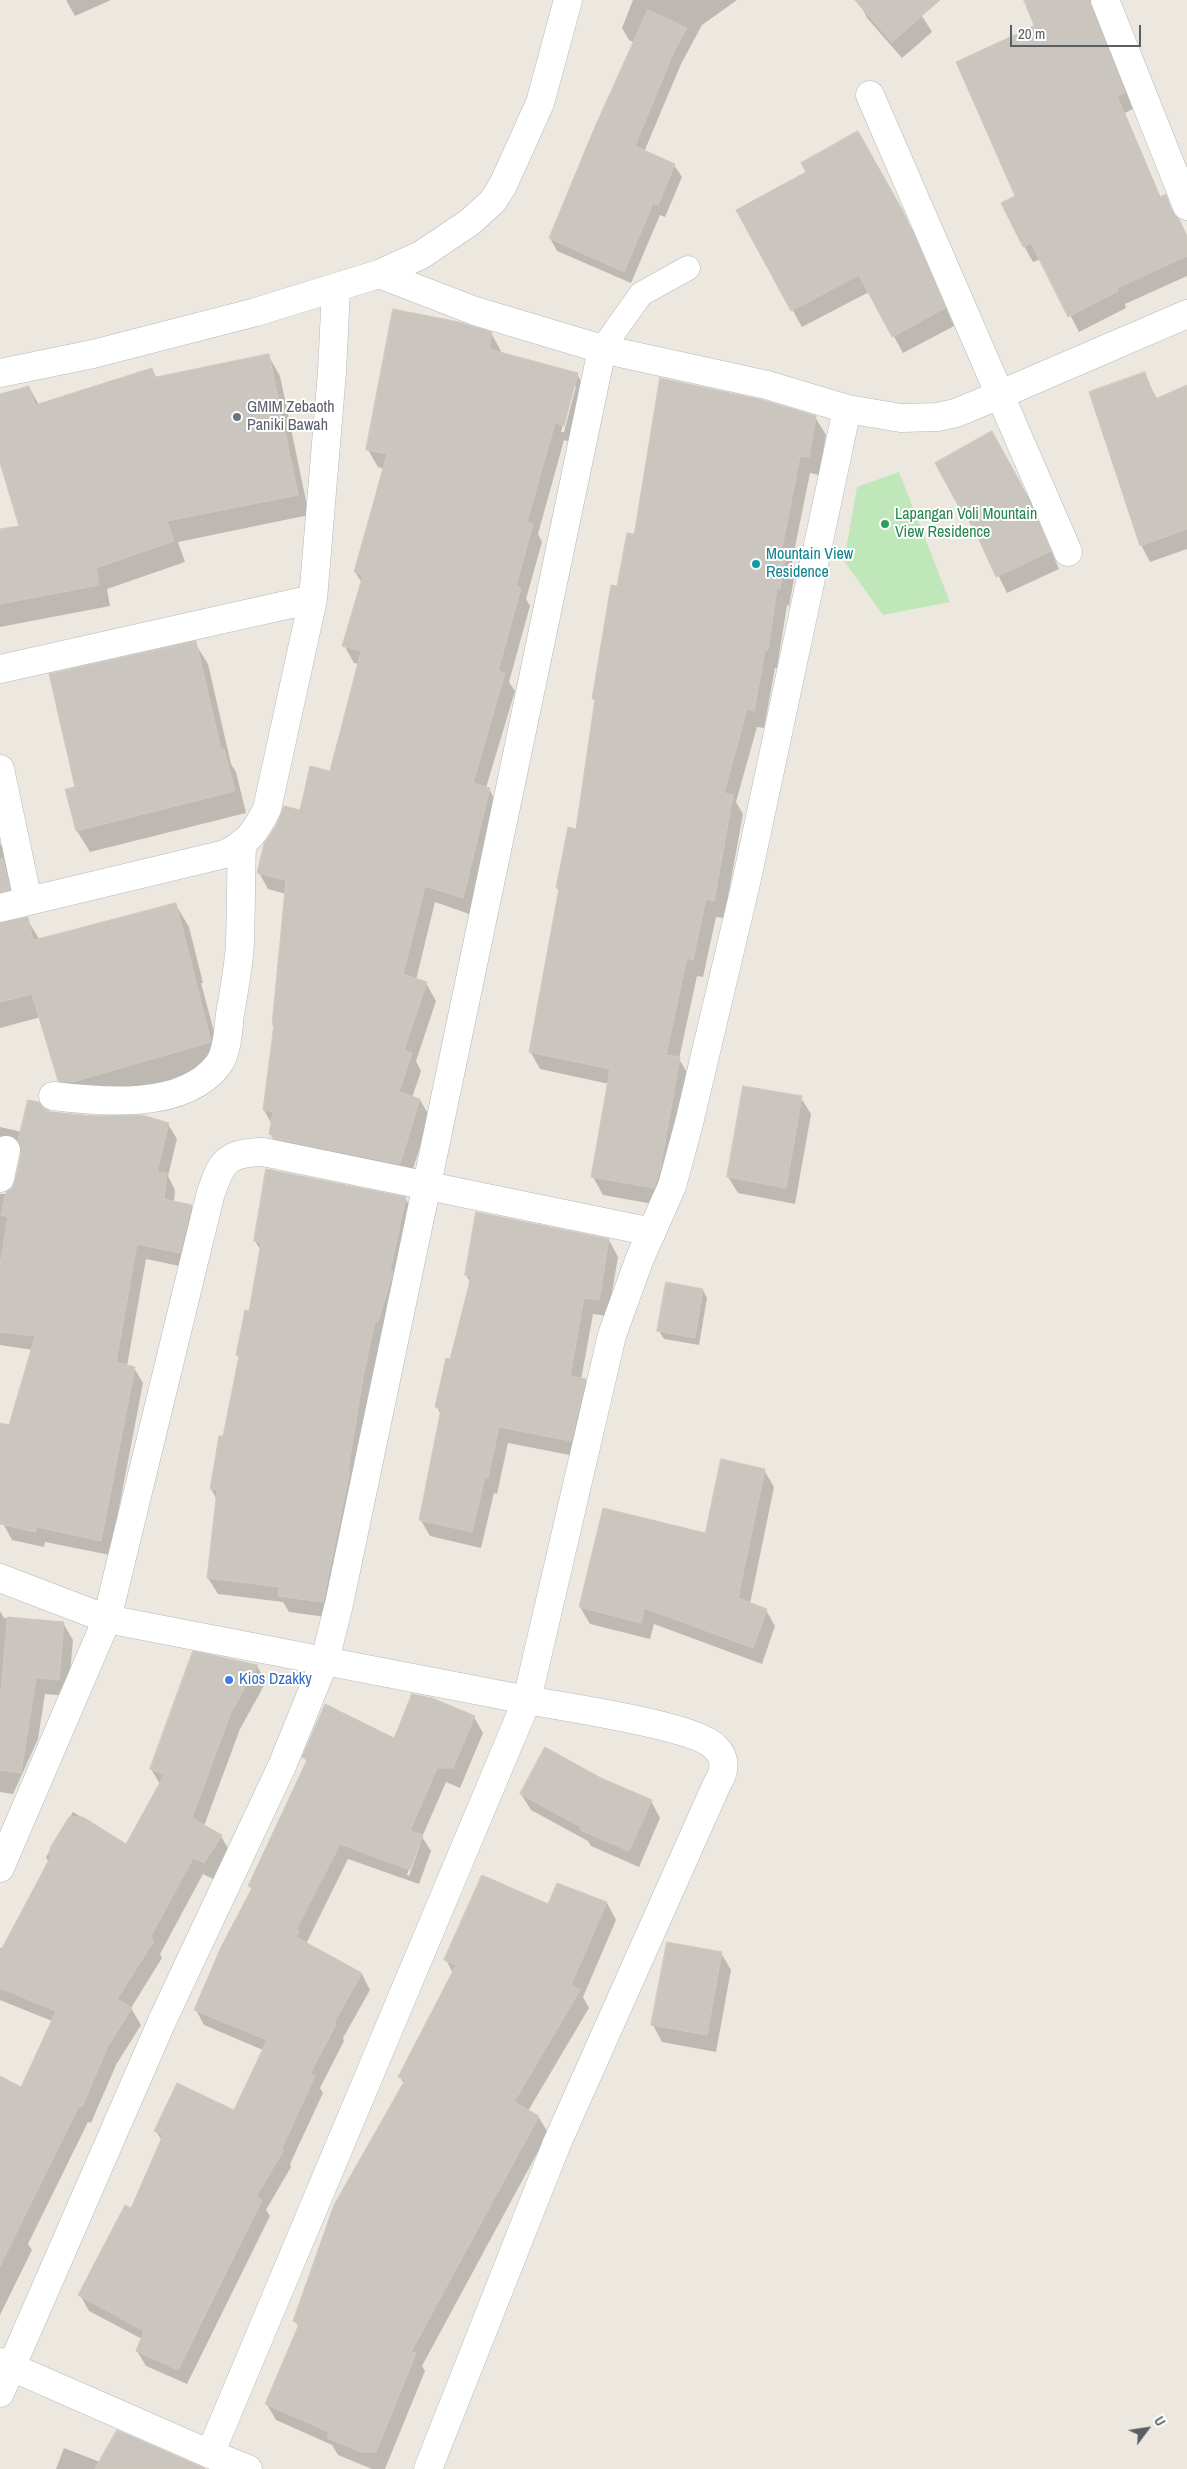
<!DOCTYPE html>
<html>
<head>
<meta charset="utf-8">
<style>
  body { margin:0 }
  #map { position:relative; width:1187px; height:2469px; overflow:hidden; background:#ede8df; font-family:"Archivo Narrow",sans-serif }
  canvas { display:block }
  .north { position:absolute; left:1122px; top:2404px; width:50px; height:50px; -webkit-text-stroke:4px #fff; paint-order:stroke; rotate:59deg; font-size:14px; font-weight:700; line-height:20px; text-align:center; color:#585e62 }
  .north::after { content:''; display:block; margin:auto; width:18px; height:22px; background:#585e62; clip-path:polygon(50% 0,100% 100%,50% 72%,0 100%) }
  .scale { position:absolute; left:1010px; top:25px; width:131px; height:22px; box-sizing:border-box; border:2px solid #585e62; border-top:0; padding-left:6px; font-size:15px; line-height:18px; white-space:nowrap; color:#585e62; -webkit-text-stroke:4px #fff; paint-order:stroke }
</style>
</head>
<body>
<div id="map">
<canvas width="1187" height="2469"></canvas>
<div class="north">U</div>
<div class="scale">20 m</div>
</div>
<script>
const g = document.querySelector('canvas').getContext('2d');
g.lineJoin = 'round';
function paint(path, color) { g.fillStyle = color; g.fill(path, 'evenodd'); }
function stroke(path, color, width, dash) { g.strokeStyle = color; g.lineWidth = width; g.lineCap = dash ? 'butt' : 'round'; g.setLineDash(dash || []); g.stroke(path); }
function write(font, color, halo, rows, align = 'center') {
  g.font = font + ' "Archivo Narrow",sans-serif'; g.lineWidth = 4; g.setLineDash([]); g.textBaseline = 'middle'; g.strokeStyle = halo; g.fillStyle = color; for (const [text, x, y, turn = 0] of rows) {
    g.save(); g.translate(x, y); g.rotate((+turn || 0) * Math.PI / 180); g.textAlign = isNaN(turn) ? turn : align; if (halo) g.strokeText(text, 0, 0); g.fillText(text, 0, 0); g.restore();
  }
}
paint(new Path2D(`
  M 899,472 L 950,602 L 883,615 L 844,561 L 857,487 Z`), '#c0e7b9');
paint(new Path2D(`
  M 66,0 L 111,0 L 75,16 Z
  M 633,0 L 737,0 L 702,25 L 681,64 L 644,152 L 674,165 L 682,177 L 665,217 L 660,215 L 631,283 L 557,251 L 550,238 L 635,43 L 629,40 L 622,28 Z
  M 858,0 L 909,0 L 922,16 L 932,32 L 902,58 L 867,18 Z
  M 1025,0 L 1091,0 L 1133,109 L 1125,113 L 1161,198 L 1165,196 L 1187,237 L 1187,276 L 1125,304 L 1126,308 L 1079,332 L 1041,259 L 1033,262 L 1024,246 L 1016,197 L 1036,27 Z
  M 858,132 L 913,231 L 954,326 L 903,353 L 869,292 L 802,327 L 737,211 L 808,172 Z
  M 491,333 L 501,351 L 500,354 L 577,374 L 587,392 L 574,443 L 564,440 L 538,534 L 542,542 L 526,599 L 530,606 L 509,682 L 515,691 L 486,788 L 489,789 L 499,807 L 472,915 L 435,902 L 416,980 L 426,983 L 436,1001 L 416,1061 L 421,1071 L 412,1098 L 420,1100 L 430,1117 L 409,1181 L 283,1155 L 271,1134 L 272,1125 L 264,1110 L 275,1028 L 273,1025 L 286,894 L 268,889 L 258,871 L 331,772 L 359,664 L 354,663 L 344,645 L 362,583 L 355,572 L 385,469 L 378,467 L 368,450 ZM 573,386 L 576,386 L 564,432 L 561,432 Z
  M 268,355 L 280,376 L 309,515 L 178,542 L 185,562 L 107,589 L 110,606 L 0,627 L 0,531 L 21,527 L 0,459 L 0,396 L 29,387 L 39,405 L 152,369 L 157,378 Z
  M 1144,374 L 1157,399 L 1187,387 L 1187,549 L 1150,562 L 1141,545 Z
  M 815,417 L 826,435 L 819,475 L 810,473 L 792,562 L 796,568 L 789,606 L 787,605 L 777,668 L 775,668 L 764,728 L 757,727 L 736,802 L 743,814 L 724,918 L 716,917 L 703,977 L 697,976 L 679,1059 L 689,1076 L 664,1206 L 603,1195 L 593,1177 L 609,1084 L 540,1069 L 530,1051 L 560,892 L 557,888 L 577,830 L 596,703 L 593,698 L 618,588 L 635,536 Z
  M 991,433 L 1030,500 L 1059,569 L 1007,593 L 974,526 L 972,527 L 936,463 Z
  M 195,643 L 208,664 L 231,764 L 236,772 L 246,813 L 90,852 L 77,831 L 76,787 Z
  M 0,843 L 11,862 L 22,912 L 2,919 L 0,922 Z
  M 176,905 L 189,927 L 203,983 L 201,983 L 223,1065 L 85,1105 L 73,1103 L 59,1080 L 41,1017 L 0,1028 L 0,924 L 27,919 L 39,939 Z
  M 801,1098 L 811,1114 L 795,1204 L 738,1193 L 728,1177 Z
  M 43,1109 L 51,1113 L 168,1124 L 177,1139 L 168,1176 L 175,1190 L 174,1202 L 191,1206 L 200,1221 L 189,1268 L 146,1259 L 127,1366 L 134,1368 L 143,1383 L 110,1555 L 45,1542 L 44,1547 L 12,1540 L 0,1518 L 0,1425 L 10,1427 L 33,1350 L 0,1345 L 0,1194 L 5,1194 L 13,1189 L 23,1153 L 19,1150 L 11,1150 L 0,1164 L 0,1127 L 22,1132 Z
  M 405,1198 L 415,1215 L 333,1618 L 289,1612 L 283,1602 L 218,1594 L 208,1578 L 217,1500 L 211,1489 L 224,1438 L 240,1359 L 238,1355 L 250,1313 L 261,1251 L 255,1241 Z
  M 609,1240 L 618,1257 L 608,1316 L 593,1314 L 581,1380 L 585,1381 L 594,1397 L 580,1457 L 508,1443 L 497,1494 L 494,1493 L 481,1548 L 430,1536 L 420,1519 L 441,1415 L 437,1407 L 471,1284 L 466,1275 Z
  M 703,1290 L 707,1298 L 699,1345 L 664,1339 L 659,1331 Z
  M 764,1470 L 774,1487 L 750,1604 L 766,1610 L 775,1626 L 762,1664 L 654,1624 L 650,1639 L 590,1624 L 580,1607 L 706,1535 Z
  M 0,1611 L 4,1618 L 63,1623 L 73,1640 L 68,1696 L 45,1694 L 38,1739 L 13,1794 L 0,1792 Z
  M 257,1666 L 266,1682 L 240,1729 L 204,1826 L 221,1836 L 230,1852 L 213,1879 L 203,1874 L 160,1954 L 162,1958 L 131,2008 L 141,2025 L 116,2065 L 91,2123 L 88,2122 L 28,2244 L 32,2250 L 0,2315 L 0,2078 L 22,2088 L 52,2021 L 0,2000 L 0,1948 L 3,1949 L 49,1863 L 46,1857 L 73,1812 L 127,1845 L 160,1784 L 151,1769 Z
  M 474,1717 L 483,1733 L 460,1788 L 446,1782 L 422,1837 L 431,1851 L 419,1884 L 348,1859 L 306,1944 L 362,1974 L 370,1990 L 343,2038 L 344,2041 L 320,2088 L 323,2093 L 290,2164 L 291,2167 L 266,2210 L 270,2216 L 187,2384 L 146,2366 L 137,2351 L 142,2339 L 89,2311 L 80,2295 L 132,2210 L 162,2141 L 156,2131 L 235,2112 L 263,2050 L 204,2025 L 196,2010 L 252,1891 L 250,1886 L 307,1763 L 304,1757 L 394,1740 ZM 420,1839 L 420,1845 L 409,1876 L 407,1875 Z
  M 521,1794 L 651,1801 L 660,1818 L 639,1867 L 591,1846 L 588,1841 L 531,1810 Z
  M 607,1903 L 616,1920 L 583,1997 L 589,2008 L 528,2111 L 538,2116 L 548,2133 L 422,2366 L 425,2371 L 385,2469 L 372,2469 L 338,2455 L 332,2445 L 276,2420 L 266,2403 L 299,2328 L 295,2321 L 404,2084 L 400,2077 L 453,1973 L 446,1960 L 548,1906 Z
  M 721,1953 L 731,1970 L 716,2052 L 662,2042 L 653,2025 Z
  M 64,2448 L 100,2462 L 205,2469 L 56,2469 Z`), '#0003');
const building = new Path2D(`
  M 855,0 L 940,0 L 892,42 Z
  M 1024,0 L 1090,0 L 1125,93 L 1117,96 L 1160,197 L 1166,194 L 1172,212 L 1179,219 L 1187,236 L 1187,256 L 1117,288 L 1118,291 L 1068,317 L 1031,243 L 1023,247 L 1001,203 L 1015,196 L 956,62 L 1034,26 Z
  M 648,10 L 687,28 L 674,51 L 635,146 L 675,164 L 658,205 L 653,203 L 624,272 L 549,238 L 594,129 Z
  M 858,131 L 904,213 L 945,308 L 892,337 L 859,275 L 791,311 L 736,210 L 806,172 L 801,163 Z
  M 393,309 L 459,322 L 492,332 L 489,349 L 578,373 L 564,426 L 555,423 L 527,522 L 533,524 L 516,586 L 521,588 L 498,671 L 505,673 L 473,783 L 490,788 L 463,898 L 425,886 L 403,974 L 427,982 L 404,1050 L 412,1053 L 399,1092 L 420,1099 L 400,1164 L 272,1138 L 272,1135 L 269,1134 L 273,1112 L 263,1110 L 274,1024 L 272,1025 L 286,880 L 257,873 L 264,844 L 277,824 L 284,806 L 300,810 L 310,766 L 330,771 L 361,651 L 342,646 L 363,575 L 354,572 L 387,454 L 366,450 Z
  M 269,354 L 298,495 L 167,521 L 174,541 L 96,568 L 99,585 L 0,604 L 0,529 L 19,526 L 0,463 L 0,394 L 29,386 L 35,405 L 152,368 L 155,377 Z
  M 1145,372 L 1155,399 L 1187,385 L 1187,529 L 1140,546 L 1089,392 Z
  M 660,378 L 763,400 L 816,416 L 809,457 L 800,456 L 782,548 L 787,549 L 780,589 L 777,588 L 768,650 L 765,650 L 754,711 L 747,709 L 724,793 L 733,795 L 714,901 L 706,899 L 693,960 L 687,958 L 666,1055 L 680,1057 L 660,1170 L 654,1188 L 591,1177 L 610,1069 L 529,1052 L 559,888 L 556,888 L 568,827 L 576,829 L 595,699 L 592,699 L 611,585 L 617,586 L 627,533 L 634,534 Z
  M 992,431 L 1020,482 L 1051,551 L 996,577 L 965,509 L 961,511 L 935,463 Z
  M 196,641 L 221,750 L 224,749 L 235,791 L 76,831 L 65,789 L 75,787 L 49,674 Z
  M 3,859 L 10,890 L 0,892 L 0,860 Z
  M 176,903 L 211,1042 L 72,1082 L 58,1081 L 32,994 L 0,1002 L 0,923 L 28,917 L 33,940 Z
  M 743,1086 L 802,1096 L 786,1188 L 727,1177 Z
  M 28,1100 L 39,1102 L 43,1108 L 51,1112 L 94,1116 L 142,1115 L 169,1123 L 157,1172 L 167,1173 L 164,1199 L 192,1205 L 180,1253 L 137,1244 L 116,1362 L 135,1367 L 101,1541 L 37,1527 L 35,1532 L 0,1524 L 0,1423 L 9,1425 L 35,1336 L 0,1332 L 0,1266 L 8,1217 L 1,1215 L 6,1192 L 12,1188 L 15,1181 L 21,1153 L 18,1141 Z
  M 266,1169 L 406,1197 L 390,1271 L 393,1272 L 378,1322 L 375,1321 L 363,1377 L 348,1470 L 350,1470 L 323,1602 L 278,1596 L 279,1587 L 207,1578 L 217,1490 L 210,1489 L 219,1436 L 223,1436 L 239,1356 L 236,1355 L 245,1310 L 249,1311 L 261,1243 L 254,1241 Z
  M 476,1212 L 609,1239 L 599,1300 L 584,1298 L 570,1376 L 586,1379 L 571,1441 L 499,1427 L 488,1478 L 485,1477 L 472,1532 L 419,1520 L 441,1409 L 435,1407 L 446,1358 L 450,1359 L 471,1277 L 465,1275 Z
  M 666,1282 L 703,1289 L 695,1338 L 657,1331 Z
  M 721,1459 L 765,1469 L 738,1598 L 767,1609 L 753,1648 L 644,1608 L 641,1623 L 579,1607 L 603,1508 L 705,1533 Z
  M 8,1617 L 64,1622 L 59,1680 L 36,1678 L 21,1773 L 0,1770 L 0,1703 Z
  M 193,1651 L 258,1665 L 231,1712 L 192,1818 L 222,1835 L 204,1863 L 193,1858 L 150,1938 L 154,1941 L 117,1999 L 132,2008 L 107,2048 L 82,2107 L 79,2106 L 0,2266 L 0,2076 L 21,2087 L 56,2011 L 0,1988 L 0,1952 L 50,1858 L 50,1848 L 69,1817 L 83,1817 L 126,1844 L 164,1775 L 150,1769 Z
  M 412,1694 L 432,1698 L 475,1716 L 453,1768 L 437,1768 L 410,1831 L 423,1835 L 410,1870 L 340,1844 L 296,1930 L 299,1931 L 296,1937 L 362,1973 L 334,2023 L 336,2024 L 310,2074 L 315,2076 L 281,2150 L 283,2151 L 256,2197 L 262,2200 L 178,2370 L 136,2351 L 144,2331 L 78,2295 L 125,2205 L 131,2208 L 163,2135 L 154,2131 L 177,2083 L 234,2110 L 267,2040 L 194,2010 L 221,1947 L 252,1888 L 248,1886 L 307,1760 L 302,1757 L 325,1704 L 394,1738 Z
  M 545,1747 L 601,1778 L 652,1800 L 629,1851 L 580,1830 L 581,1827 L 520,1794 Z
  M 482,1875 L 548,1904 L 557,1883 L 607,1902 L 571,1985 L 580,1990 L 514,2102 L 539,2116 L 411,2352 L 416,2353 L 376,2452 L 361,2452 L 327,2438 L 329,2432 L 265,2404 L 299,2324 L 293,2321 L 334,2205 L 405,2080 L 398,2077 L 456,1965 L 444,1960 Z
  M 667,1942 L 722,1952 L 707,2035 L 651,2025 Z
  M 117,2430 L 204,2468 L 205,2469 L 95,2469 Z`);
paint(building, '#cac5be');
stroke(building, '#d2c8bd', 1);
const service = new Path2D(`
  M 602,349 L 641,294 L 688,268`);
const minor = new Path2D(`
  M 1105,0 L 1187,206
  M 870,95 L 1068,552
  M 602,349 L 767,385 L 847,409 L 901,418 L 937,417 L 956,413 L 999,395 L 1187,314
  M 0,373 L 93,354 L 256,312 L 379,274 L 421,255 L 470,222 L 493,201 L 503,185 L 540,103 L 568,0
  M 0,669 L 313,599
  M 0,769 L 28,901
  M 0,908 L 225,854 C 248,843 256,831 267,809 L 313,599 L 332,372 L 336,289
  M 53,1096 C 102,1102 183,1110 218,1065 C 228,1052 228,1029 230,1014 C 234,990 239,966 240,942 C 241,909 241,876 242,843
  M 0,1178 L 6,1150
  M 0,1578 L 107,1619 L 527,1700 L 612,1335 L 640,1258 L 672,1186 L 689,1123 L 746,883 L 847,409
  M 0,1868 L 107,1619 L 210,1196 C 221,1162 225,1153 263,1152 L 652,1232
  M 0,2362 L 210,2454 L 248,2469
  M 0,2393 L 163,2019 L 282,1766 L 325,1660 L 339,1604 L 602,349 L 475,311 L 379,274
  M 210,2454 L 527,1700 C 563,1707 694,1725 715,1747 C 727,1758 725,1772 717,1784 L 557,2143 L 428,2469`);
stroke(service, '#b3b7bc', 25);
stroke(minor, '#b3b7bc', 29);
stroke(service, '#fff', 24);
stroke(minor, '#fff', 28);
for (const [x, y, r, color] of [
  [237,417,5,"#6b7280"],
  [885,524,5,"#2e9e5b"],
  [756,564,5,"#0f9aa8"],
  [229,1680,5,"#3f7fe0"]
]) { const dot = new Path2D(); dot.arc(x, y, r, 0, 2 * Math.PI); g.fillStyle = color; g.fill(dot); stroke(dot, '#fff', 2); }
write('16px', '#5b616d', '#fff', [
  ["GMIM Zebaoth",247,408],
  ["Paniki Bawah",247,426]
], 'left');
write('16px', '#27864d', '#fff', [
  ["Lapangan Voli Mountain",895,515],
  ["View Residence",895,533]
], 'left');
write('16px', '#0d838f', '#fff', [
  ["Mountain View",766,555],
  ["Residence",766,573]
], 'left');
write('16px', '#366cbe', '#fff', [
  ["Kios Dzakky",239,1680]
], 'left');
</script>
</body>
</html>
